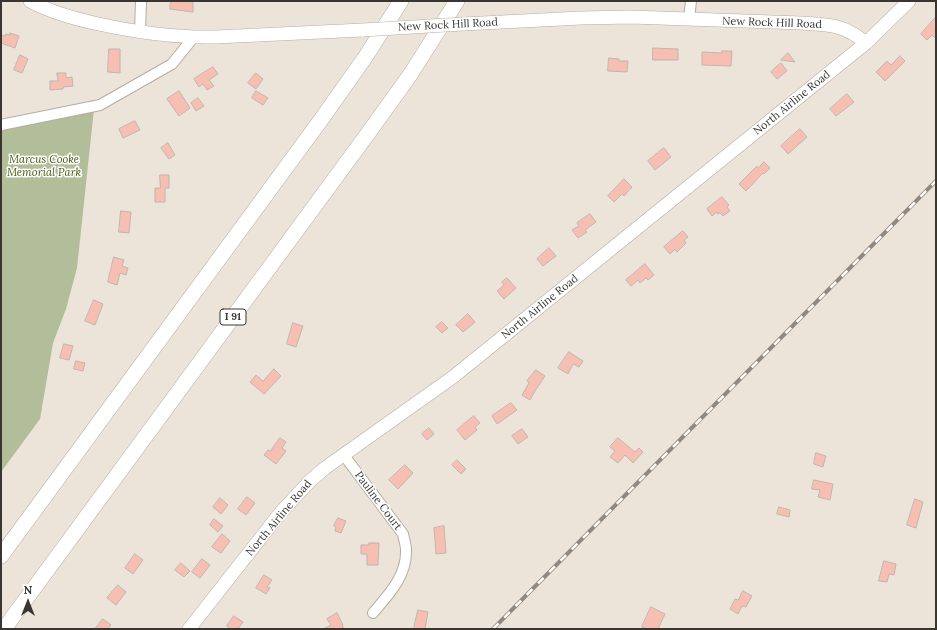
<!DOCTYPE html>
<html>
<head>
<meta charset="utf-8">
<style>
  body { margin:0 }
  #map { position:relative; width:937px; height:630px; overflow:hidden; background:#ece4d9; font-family:Lora,serif }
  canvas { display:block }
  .frame { position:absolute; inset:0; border:2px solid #393632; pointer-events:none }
  .north { position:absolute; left:8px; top:582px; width:40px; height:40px; -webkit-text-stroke:3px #fff; paint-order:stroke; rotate:0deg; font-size:11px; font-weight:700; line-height:16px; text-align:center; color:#393632 }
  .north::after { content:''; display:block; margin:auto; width:14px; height:18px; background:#393632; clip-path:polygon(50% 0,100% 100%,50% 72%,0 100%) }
</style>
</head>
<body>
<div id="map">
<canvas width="937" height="630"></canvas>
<div class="frame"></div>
<div class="north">N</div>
</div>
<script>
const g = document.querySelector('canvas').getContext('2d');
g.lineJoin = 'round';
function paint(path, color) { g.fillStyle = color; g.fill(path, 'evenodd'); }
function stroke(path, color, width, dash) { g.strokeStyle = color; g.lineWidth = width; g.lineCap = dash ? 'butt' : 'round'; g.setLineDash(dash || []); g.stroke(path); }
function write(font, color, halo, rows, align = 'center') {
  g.font = font + ' Lora,serif'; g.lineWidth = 3; g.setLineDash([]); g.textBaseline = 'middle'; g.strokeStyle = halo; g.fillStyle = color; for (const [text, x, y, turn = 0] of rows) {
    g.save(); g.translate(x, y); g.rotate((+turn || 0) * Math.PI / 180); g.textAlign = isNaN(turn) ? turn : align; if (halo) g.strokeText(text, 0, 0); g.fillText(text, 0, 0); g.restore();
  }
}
paint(new Path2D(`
  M 94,109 L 77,268 L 66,309 L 53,343 L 40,419 L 1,472 L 1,131 Z`), '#b2bd9a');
const building = new Path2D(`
  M 171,1 L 193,1 L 193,12 L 170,9 Z
  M 936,17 L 936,39 L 932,35 L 927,40 L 921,34 Z
  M 10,33 L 19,36 L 15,48 L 1,43 L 1,35 L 5,36 L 6,34 L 10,35 Z
  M 653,48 L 678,49 L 678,60 L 653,60 Z
  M 109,49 L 120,49 L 120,73 L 108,72 Z
  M 722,51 L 732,51 L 731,66 L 702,65 L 702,52 L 722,53 Z
  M 788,53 L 795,62 L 781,60 Z
  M 20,55 L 28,59 L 22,73 L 14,70 Z
  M 900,56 L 905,61 L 885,81 L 876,72 L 887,61 L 891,65 Z
  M 609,58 L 619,59 L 619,61 L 628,61 L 627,72 L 608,71 Z
  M 781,63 L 787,71 L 777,79 L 771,72 Z
  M 213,67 L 218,74 L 209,80 L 214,86 L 207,90 L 203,84 L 199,87 L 194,79 Z
  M 57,73 L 66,73 L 66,78 L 72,77 L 73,86 L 63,87 L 63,89 L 50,90 L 50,81 L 58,81 Z
  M 256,73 L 263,79 L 256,89 L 248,83 Z
  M 179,91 L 190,108 L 179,116 L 167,99 Z
  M 256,91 L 268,98 L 263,105 L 252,98 Z
  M 847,94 L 854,102 L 836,116 L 830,109 Z
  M 198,98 L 204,106 L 196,111 L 191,103 Z
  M 135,121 L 140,130 L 123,138 L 119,129 Z
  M 800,129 L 807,137 L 788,154 L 781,146 Z
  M 168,143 L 175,155 L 169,159 L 161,148 Z
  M 664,148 L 671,157 L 655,170 L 648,161 Z
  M 764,162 L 770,168 L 764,174 L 763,173 L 746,191 L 739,184 L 757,166 L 758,168 Z
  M 160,175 L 169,175 L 169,188 L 165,188 L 165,202 L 155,202 L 155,188 L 160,188 Z
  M 624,179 L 632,187 L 624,196 L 622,194 L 614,202 L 608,196 Z
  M 722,197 L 729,205 L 727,207 L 730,211 L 723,216 L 720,213 L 718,214 L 717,212 L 712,216 L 707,209 Z
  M 121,211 L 131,212 L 129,233 L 119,232 Z
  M 590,214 L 596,222 L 585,230 L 587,232 L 578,238 L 572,230 L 579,226 L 577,223 Z
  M 683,231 L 688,237 L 684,240 L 686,243 L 677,252 L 675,249 L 670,254 L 664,247 Z
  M 549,248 L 556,256 L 543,266 L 537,259 Z
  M 114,257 L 124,260 L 122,266 L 128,268 L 126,275 L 120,273 L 117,285 L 108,282 Z
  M 645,264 L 654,275 L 648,280 L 646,278 L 640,283 L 638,280 L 631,286 L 626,280 Z
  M 507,278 L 516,288 L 504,299 L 497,291 L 504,285 L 502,282 Z
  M 94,300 L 103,304 L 95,325 L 85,321 Z
  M 468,314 L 475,322 L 463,332 L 456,325 Z
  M 442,322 L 448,328 L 442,333 L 436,327 Z
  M 293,323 L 303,326 L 296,347 L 287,344 Z
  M 64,344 L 73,346 L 69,360 L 60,358 Z
  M 569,352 L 583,361 L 579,367 L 573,364 L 568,374 L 558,368 Z
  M 76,361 L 85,363 L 83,371 L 74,369 Z
  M 274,369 L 281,376 L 264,394 L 250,382 L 256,375 L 263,381 Z
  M 536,370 L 545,376 L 535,391 L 530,400 L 522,395 L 529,383 L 527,381 Z
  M 511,403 L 517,410 L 497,424 L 492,416 Z
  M 474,416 L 480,423 L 475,427 L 477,430 L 465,440 L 457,430 Z
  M 429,428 L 434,434 L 427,440 L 422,434 Z
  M 522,429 L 528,437 L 518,444 L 512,436 Z
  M 280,438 L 286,442 L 282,448 L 286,451 L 276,464 L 264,455 L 268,450 L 270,451 Z
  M 618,438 L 635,452 L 639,448 L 643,452 L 633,463 L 625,455 L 618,463 L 610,457 L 615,451 L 610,447 Z
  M 816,453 L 826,456 L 823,467 L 814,464 Z
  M 457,460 L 466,469 L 461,474 L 452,465 Z
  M 405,465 L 413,473 L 398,489 L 389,480 Z
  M 814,480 L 833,484 L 830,500 L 818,497 L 820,490 L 812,489 Z
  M 247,497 L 255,503 L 246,515 L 238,509 Z
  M 220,498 L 228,505 L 221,514 L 213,507 Z
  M 915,499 L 923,502 L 916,528 L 907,525 Z
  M 779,507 L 790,510 L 789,517 L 777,514 Z
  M 338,518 L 346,521 L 341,533 L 335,531 L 336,527 L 334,526 Z
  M 214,519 L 223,526 L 218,532 L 210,525 Z
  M 444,526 L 446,553 L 436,554 L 434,528 Z
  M 222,534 L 230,541 L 221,553 L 212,547 Z
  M 369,543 L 379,543 L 378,565 L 367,565 L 367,554 L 361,554 L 361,545 L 369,545 Z
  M 135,554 L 143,560 L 133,574 L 125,568 Z
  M 202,559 L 210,565 L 200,578 L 192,572 Z
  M 884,561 L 896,564 L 894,575 L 889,574 L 887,582 L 879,581 Z
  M 181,563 L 190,571 L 184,577 L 175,570 Z
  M 264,575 L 272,580 L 267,587 L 270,588 L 266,594 L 256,588 Z
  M 118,585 L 126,592 L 116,605 L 107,598 Z
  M 743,591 L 752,596 L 746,607 L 742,606 L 738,614 L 730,609 L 735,599 L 738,600 Z
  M 651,607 L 665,614 L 658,629 L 647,629 L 642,627 Z
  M 418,610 L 428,612 L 425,629 L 414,629 Z
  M 337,613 L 343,625 L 342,625 L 344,629 L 323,629 L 331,625 L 327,619 Z
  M 234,616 L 243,622 L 238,629 L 231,629 L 227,626 Z
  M 103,619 L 111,625 L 108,629 L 95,629 Z`);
paint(building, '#f6bfb1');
stroke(building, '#c2b4b0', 1);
const minor = new Path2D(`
  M 689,19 L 691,1
  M 140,32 L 141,1
  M 1,125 L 100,105 L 172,64 L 193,38
  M 343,454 L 403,534 C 404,539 406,545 406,550 C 407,576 388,595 373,613`);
const major = new Path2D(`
  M 30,1 C 50,12 72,18 94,23 C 134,32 174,38 216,37 L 363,30
  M 463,24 L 581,18 L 631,17 L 801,23 C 829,25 844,24 866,43
  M 189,629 L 281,512 L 311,480 L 325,468 L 453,377 L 866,43 L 909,1`);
const highway = new Path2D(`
  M 1,556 L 323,117 L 366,56 L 401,1
  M 4,629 L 369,132 L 410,75 L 457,1`);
stroke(minor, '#b4aca2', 12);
stroke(major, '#b4aca2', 14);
stroke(highway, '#b4aca2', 16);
stroke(minor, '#fff', 10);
stroke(major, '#fff', 13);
stroke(highway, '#fff', 15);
const rail = new Path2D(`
  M 493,629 L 936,181`);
stroke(rail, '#8f8982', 4);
stroke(rail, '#fff', 2.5, [8]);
const majorBridge = new Path2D(`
  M 363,30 L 463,24`);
stroke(majorBridge, '#b4aca2', 14, []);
stroke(majorBridge, '#fff', 13);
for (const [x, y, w] of [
  [233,317,26]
]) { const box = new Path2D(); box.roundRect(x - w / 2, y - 8, w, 16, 3); g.fillStyle = '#fff'; g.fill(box); stroke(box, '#393632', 1); }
write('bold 10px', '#393632', null, [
  ["I 91",233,317]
]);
write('11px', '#393632', '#fff', [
  ["New Rock Hill Road",772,23,2],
  ["New Rock Hill Road",448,25,-3],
  ["North Airline Road",792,103,-39],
  ["North Airline Road",540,307,-39],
  ["Pauline Court",378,501,53],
  ["North Airline Road",279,518,-50]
]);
write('italic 11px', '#485910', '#fff', [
  ["Marcus Cooke",44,160],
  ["Memorial Park",44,173]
]);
</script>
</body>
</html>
